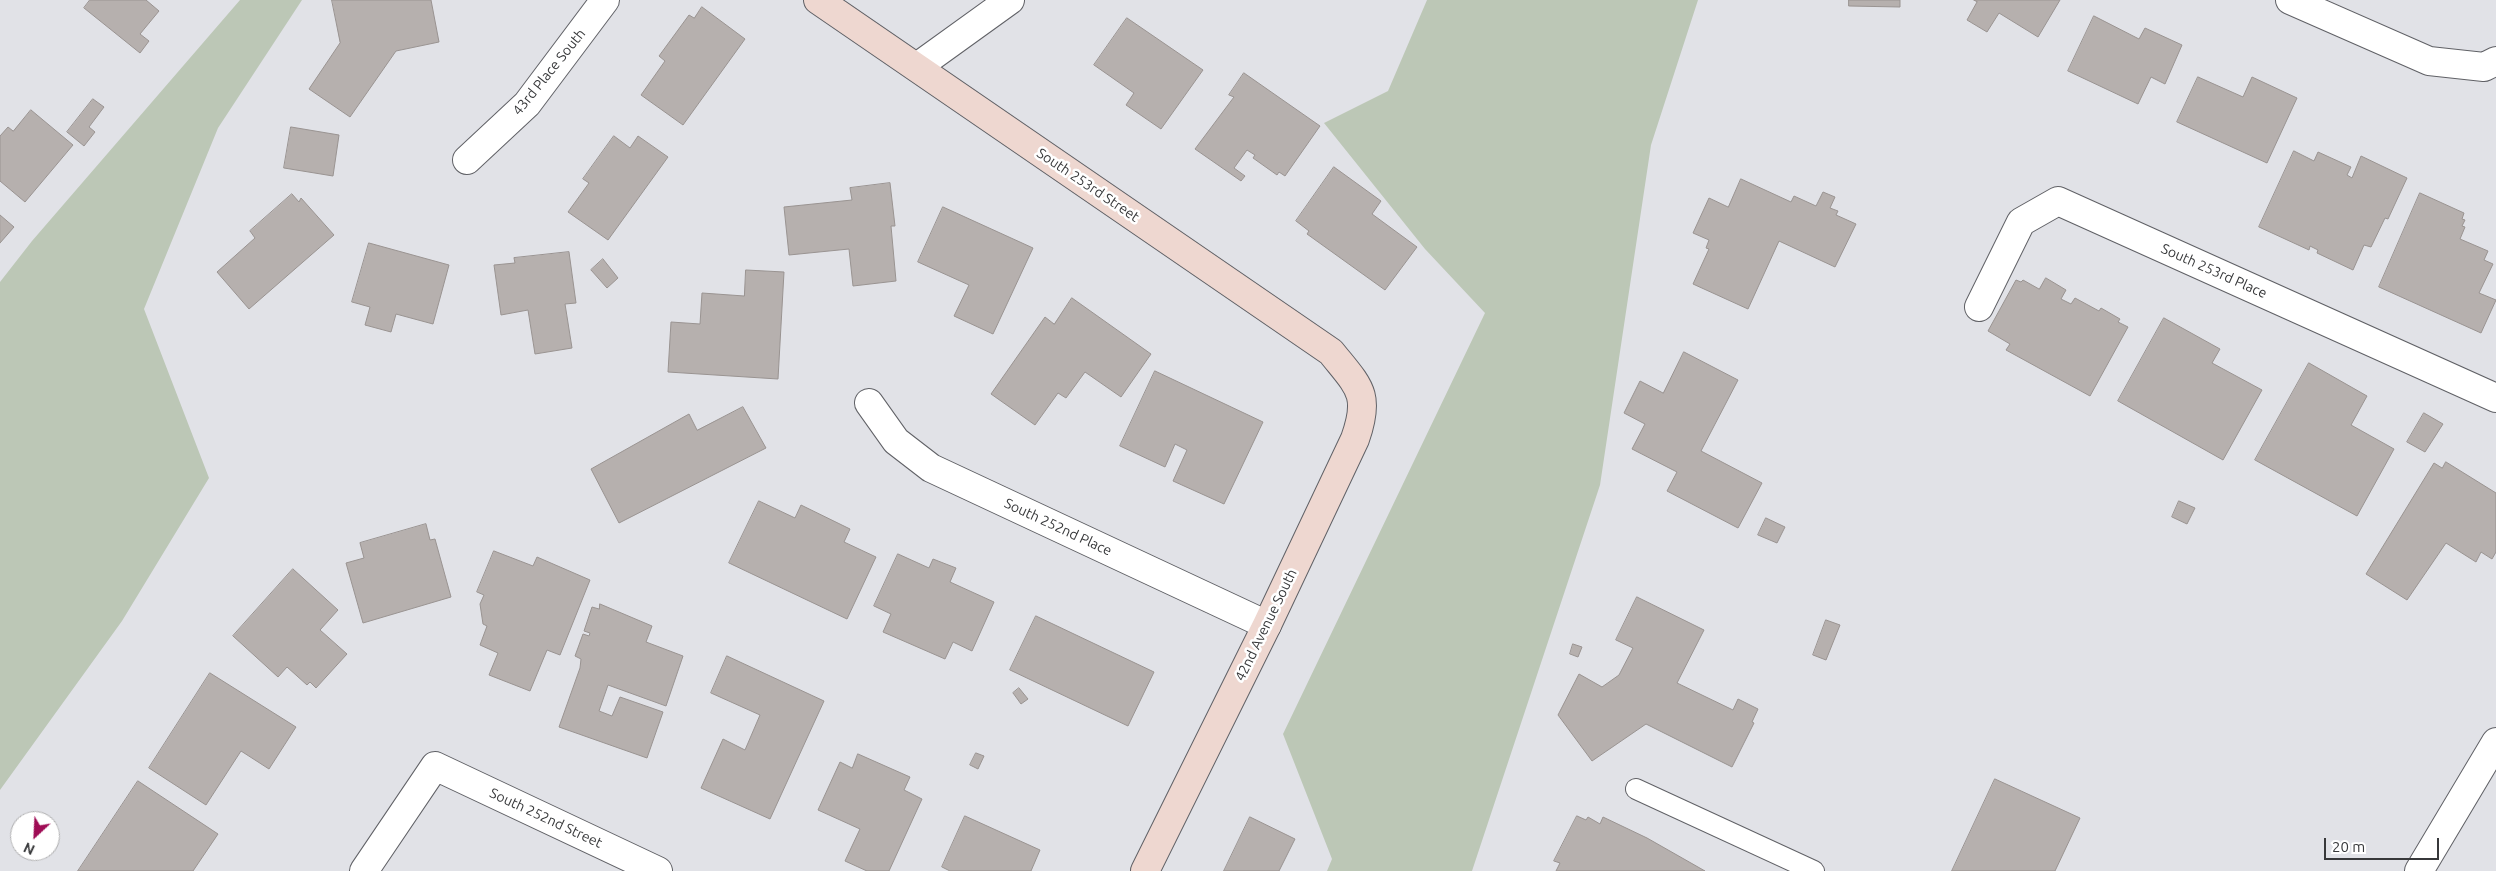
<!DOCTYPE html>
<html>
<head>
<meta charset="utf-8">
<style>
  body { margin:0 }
  #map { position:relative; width:2496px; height:871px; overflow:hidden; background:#e1e2e7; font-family:Ubuntu,sans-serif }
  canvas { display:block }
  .north { position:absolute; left:10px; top:811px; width:50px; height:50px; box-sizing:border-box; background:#fff; border:1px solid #afafb0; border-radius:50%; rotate:205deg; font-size:14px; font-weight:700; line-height:20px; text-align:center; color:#37383a }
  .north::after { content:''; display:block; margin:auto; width:18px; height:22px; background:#9f0c55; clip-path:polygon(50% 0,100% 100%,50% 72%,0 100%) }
  .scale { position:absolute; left:2324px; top:838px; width:115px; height:22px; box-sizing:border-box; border:2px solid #37383a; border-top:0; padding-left:6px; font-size:15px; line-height:18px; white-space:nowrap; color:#37383a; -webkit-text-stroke:4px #fff; paint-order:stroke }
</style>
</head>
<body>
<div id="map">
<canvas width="2496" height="871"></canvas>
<div class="north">N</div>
<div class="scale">20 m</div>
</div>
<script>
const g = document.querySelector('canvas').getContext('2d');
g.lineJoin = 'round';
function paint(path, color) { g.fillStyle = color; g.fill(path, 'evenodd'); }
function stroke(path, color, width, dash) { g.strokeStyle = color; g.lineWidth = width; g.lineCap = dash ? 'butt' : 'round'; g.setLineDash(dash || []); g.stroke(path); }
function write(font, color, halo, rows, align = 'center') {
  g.font = font + ' Ubuntu,sans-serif'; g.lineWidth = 5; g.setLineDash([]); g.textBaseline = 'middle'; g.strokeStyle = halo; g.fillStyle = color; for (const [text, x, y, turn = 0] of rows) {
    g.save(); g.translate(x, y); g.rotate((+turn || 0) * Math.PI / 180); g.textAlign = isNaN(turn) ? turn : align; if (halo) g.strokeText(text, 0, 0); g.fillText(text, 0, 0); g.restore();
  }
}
paint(new Path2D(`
  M 240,0 L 302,0 L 218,128 L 144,309 L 209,478 L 122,621 L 0,790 L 0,282 L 32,241 Z
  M 1427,0 L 1698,0 L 1651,145 L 1600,485 L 1472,871 L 1327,871 L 1332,859 L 1283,734 L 1485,313 L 1425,249 L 1324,123 L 1388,91 Z`), '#bcc7b6');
const building = new Path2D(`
  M 90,0 L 146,0 L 159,11 L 140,34 L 149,41 L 140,53 L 84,8 Z
  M 332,0 L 431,0 L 439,42 L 396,51 L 350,117 L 309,89 L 340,43 Z
  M 1849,0 L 1900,0 L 1900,7 L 1849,6 Z
  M 1974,0 L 2060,0 L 2038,37 L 1999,13 L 1987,32 L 1967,20 L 1977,2 Z
  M 702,7 L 745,39 L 683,125 L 641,95 L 665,61 L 659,56 L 689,15 L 694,18 Z
  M 2094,16 L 2139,39 L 2145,28 L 2182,45 L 2165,84 L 2151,77 L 2138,104 L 2068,71 Z
  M 1127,18 L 1203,70 L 1161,129 L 1126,105 L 1134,93 L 1094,65 Z
  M 1244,73 L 1320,126 L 1285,176 L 1279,172 L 1277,175 L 1253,158 L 1255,155 L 1247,150 L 1234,168 L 1245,176 L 1241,181 L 1195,149 L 1234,97 L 1229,95 Z
  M 2198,77 L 2243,97 L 2252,77 L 2297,98 L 2267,163 L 2177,122 Z
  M 93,99 L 104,107 L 89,127 L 95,132 L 84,146 L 67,132 Z
  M 31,110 L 73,145 L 25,202 L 0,181 L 0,136 L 8,127 L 13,131 Z
  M 291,127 L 339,135 L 333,176 L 284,168 Z
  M 614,136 L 630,148 L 638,136 L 668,157 L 608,240 L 568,212 L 589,183 L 583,179 Z
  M 2294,151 L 2314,161 L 2318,152 L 2351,167 L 2347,175 L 2352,178 L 2361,156 L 2407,178 L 2388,219 L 2385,218 L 2371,247 L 2364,245 L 2353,270 L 2317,253 L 2318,250 L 2310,246 L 2309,250 L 2259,227 Z
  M 1334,167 L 1381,201 L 1372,214 L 1417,247 L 1385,290 L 1307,234 L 1309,231 L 1296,221 Z
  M 1741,179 L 1791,202 L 1794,196 L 1816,206 L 1823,192 L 1835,197 L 1830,208 L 1838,211 L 1836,215 L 1856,224 L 1835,267 L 1779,241 L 1748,309 L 1693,284 L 1709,249 L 1706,248 L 1709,240 L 1693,233 L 1709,198 L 1728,207 Z
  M 890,183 L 895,226 L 891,226 L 896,281 L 853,286 L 849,249 L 789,255 L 784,207 L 852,200 L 850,188 Z
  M 2420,193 L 2464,213 L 2462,219 L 2465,220 L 2462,226 L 2465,227 L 2460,239 L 2488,251 L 2484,260 L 2493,264 L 2479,293 L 2496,300 L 2481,333 L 2379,287 Z
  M 292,194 L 299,202 L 301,198 L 334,235 L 249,309 L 217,272 L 255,238 L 250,231 Z
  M 943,207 L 1033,248 L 993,334 L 954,316 L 969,285 L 918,262 Z
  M 0,215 L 14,227 L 0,243 Z
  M 369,243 L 449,265 L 433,324 L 396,314 L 391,332 L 365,325 L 370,307 L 352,302 Z
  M 569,252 L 576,303 L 565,304 L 572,348 L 535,354 L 528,310 L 501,315 L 494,265 L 515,263 L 514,258 Z
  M 603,259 L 618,278 L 607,288 L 591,270 Z
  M 746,270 L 784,272 L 778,379 L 668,372 L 671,322 L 700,324 L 702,293 L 744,296 Z
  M 2046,278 L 2066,290 L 2061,299 L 2071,304 L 2075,298 L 2099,311 L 2101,308 L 2120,319 L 2118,322 L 2128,327 L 2090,396 L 2006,350 L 2010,344 L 1988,331 L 2016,280 L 2021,282 L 2023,280 L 2039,289 Z
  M 1072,298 L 1151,354 L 1121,397 L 1085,372 L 1066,398 L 1058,393 L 1035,425 L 991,394 L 1045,317 L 1054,324 Z
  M 2164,318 L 2220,349 L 2212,363 L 2262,390 L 2223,460 L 2118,401 Z
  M 1684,352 L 1738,380 L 1701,451 L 1762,483 L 1738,528 L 1667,491 L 1677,472 L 1632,449 L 1645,424 L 1624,413 L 1640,381 L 1663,393 Z
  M 2309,363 L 2367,396 L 2351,425 L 2394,449 L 2357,516 L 2255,460 Z
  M 1155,371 L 1263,422 L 1224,504 L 1173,481 L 1187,450 L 1175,444 L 1165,467 L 1120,446 Z
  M 743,407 L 766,448 L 619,523 L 591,469 L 689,414 L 697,430 Z
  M 2424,413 L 2443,424 L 2425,452 L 2407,442 Z
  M 2446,462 L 2496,493 L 2496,552 L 2492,559 L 2481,552 L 2476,562 L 2446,543 L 2407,600 L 2366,574 L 2434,463 L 2442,468 Z
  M 759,501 L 795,518 L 801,505 L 850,529 L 844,542 L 876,557 L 847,619 L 729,563 Z
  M 2179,501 L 2195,508 L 2187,524 L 2172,517 Z
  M 1766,518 L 1785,527 L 1777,543 L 1758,535 Z
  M 426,524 L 430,540 L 435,539 L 451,597 L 363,623 L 346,563 L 364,558 L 360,543 Z
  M 494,551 L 533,566 L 537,557 L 590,580 L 560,655 L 547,650 L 530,691 L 489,675 L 498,653 L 480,645 L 487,626 L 483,624 L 480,604 L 484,595 L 477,592 Z
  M 898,554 L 929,568 L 933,559 L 956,568 L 950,582 L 994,602 L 972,651 L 953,642 L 945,659 L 883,632 L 891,614 L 874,606 Z
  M 293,569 L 338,610 L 320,630 L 347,654 L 316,688 L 310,682 L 307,685 L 287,667 L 278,677 L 233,636 Z
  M 1637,597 L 1704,630 L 1677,683 L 1733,710 L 1738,699 L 1758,709 L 1752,722 L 1754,723 L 1732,767 L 1646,724 L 1592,761 L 1558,715 L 1579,674 L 1602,687 L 1619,675 L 1633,648 L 1616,640 Z
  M 600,604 L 652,626 L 646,642 L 683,656 L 666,706 L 608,685 L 599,711 L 612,716 L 620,697 L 663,712 L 647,758 L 559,727 L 580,668 L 581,659 L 575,656 L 583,634 L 589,636 L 590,633 L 584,631 L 592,607 L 599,609 Z
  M 1036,616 L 1154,672 L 1128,726 L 1010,670 Z
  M 1826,620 L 1840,625 L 1826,660 L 1813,655 Z
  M 1573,644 L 1582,647 L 1578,657 L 1570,654 Z
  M 727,656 L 824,701 L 770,819 L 701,788 L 723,739 L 745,750 L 760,715 L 711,693 Z
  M 210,673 L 296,727 L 269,769 L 241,751 L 206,805 L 149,768 Z
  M 1019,688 L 1028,699 L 1021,704 L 1013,693 Z
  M 976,753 L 984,756 L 978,769 L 970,765 Z
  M 858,754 L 910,777 L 904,790 L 922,799 L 889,871 L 867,871 L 845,861 L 860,829 L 818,810 L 840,762 L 852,768 Z
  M 1995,779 L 2080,818 L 2055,871 L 1952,871 Z
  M 138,781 L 218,834 L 193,871 L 78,871 Z
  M 965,816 L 1040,850 L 1031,871 L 950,871 L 942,867 Z
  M 1577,816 L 1586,820 L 1588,817 L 1600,824 L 1603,817 L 1647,838 L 1705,871 L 1556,871 L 1560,863 L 1554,861 Z
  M 1250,817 L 1295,839 L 1279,871 L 1224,871 Z`);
paint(building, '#b6b0ae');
stroke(building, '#999391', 1);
const lane = new Path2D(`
  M 1636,789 L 1814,871`);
const street = new Path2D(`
  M 2290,0 L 2429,61 L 2484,67 L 2496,61
  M 917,67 L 1010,0
  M 467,160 L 527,104 L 605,0
  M 1979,307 L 2021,222 L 2058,201 L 2496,398
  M 869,403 L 896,441 L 931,468 L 1267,625
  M 364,871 L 435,766 L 658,871
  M 2419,871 L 2496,742`);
const secondary = new Path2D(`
  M 818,0 L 1331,352 C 1359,387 1371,394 1355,439 L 1267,625 L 1145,871`);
stroke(lane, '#606166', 22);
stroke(street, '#606166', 30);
stroke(secondary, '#606166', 30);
stroke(lane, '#fff', 20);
stroke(street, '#fff', 28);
stroke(secondary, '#eed7d0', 28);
write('14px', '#37383a', '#fff', [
  ["43rd Place South",549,72,-51],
  ["South 253rd Street",1088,185,34],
  ["South 253rd Place",2214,271,24],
  ["South 252nd Place",1058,527,25],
  ["42nd Avenue South",1266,625,-64],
  ["South 252nd Street",546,818,25]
]);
</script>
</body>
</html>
